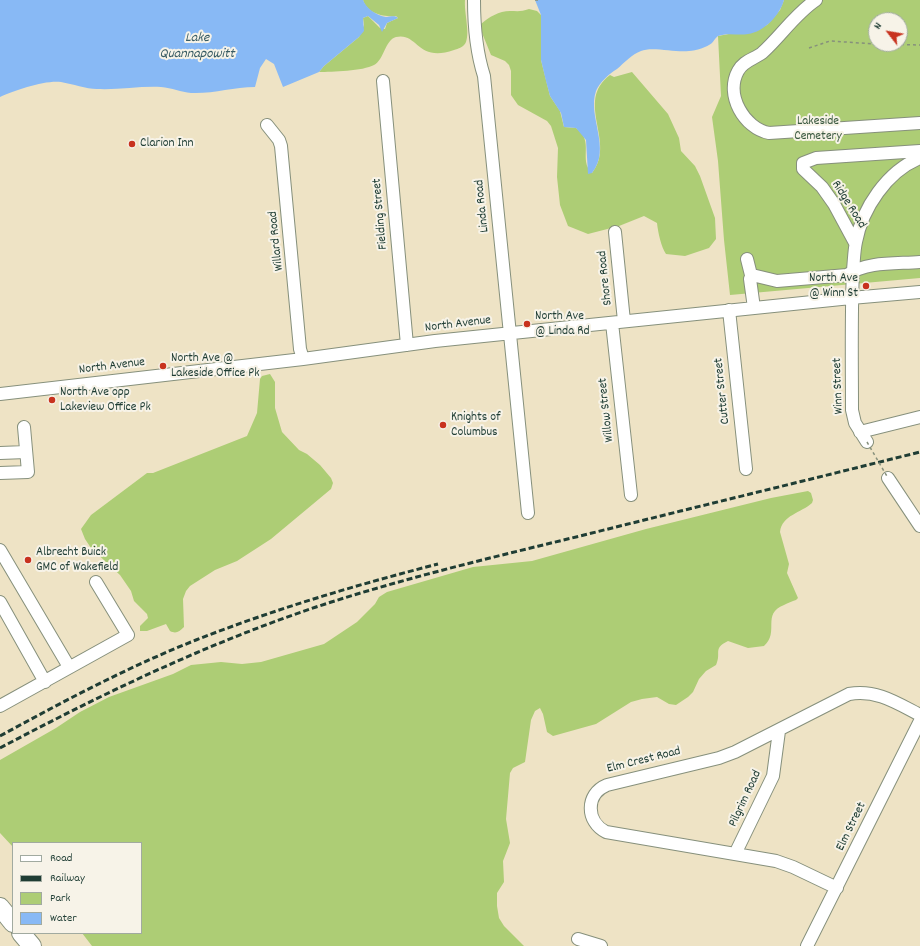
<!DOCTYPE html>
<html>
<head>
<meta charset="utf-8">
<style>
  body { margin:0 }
  #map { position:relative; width:920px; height:946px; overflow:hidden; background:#eee3c5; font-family:Dekko,sans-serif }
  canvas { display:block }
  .legend { position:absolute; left:12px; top:842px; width:130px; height:92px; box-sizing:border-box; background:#f7f3e8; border:1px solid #a1aaa0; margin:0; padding:5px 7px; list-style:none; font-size:12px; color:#1f3d34 }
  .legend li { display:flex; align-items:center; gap:8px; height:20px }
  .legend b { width:20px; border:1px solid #a1aaa0 }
  .north { position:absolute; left:868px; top:12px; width:40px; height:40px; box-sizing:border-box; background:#f7f3e8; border:1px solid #a1aaa0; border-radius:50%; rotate:301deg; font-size:11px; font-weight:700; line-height:16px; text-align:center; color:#1f3d34 }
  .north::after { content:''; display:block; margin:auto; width:14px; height:18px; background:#c8321e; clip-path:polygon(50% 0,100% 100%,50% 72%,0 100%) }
</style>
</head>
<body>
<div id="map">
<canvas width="920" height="946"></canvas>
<ul class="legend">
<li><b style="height:5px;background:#fff"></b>Road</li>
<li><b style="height:5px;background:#1f3d34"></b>Railway</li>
<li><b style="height:11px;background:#adcd75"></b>Park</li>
<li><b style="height:11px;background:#88b9f5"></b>Water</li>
</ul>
<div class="north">N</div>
</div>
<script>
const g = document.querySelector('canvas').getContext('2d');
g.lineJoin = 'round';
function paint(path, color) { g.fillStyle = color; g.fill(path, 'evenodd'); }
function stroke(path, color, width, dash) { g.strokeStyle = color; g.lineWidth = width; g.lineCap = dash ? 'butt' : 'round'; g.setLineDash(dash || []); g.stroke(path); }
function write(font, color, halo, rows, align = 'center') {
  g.font = font + ' Dekko,sans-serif'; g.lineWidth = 4; g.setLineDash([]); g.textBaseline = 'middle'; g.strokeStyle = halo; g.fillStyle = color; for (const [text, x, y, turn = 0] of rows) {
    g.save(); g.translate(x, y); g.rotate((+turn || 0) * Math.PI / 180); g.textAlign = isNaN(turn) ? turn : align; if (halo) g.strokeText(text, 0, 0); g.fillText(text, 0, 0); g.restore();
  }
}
paint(new Path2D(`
  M 363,0 L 465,0 C 464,12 470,32 466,42 C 464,47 458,49 454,50 C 417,63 418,32 396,37 C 385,40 384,60 374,65 C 363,71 332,72 319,72 L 324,66 L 359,37 L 364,25 L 363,18 L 368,16 L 380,28 L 385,29 L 387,23 L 398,18 L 396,16 C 384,17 367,14 363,0 Z
  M 784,0 L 920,0 L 920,278 L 730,295 L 724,240 L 718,161 L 712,117 L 721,96 L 718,36 L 734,33 L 742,34 L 767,25 L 780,10 ZM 876,20 L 900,20 L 900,44 L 876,44 Z
  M 529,9 L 537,11 L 541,15 L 541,60 L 550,96 L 560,111 L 564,127 L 576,128 C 595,141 578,160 592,173 C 617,142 574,102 610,75 L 614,77 L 632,72 L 668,114 L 679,138 L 681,151 L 695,166 L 700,176 L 715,218 L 716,239 L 709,248 L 685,256 L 666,254 C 661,247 658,232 657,223 L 644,216 L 619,226 L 588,234 L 568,226 L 560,205 L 557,177 L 558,148 L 551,126 L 547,121 L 518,105 L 511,95 L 511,71 L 509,65 L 505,61 L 491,55 L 480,28 L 481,24 C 489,17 499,11 510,11 C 517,11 521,12 529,9 Z
  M 270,374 L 275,382 L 275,408 L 282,432 L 299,450 L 307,454 L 320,465 L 331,478 L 333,483 L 331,489 L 271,539 L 237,561 L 215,570 L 190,586 L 186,591 L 183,599 L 184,627 C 179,632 176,634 170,631 L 166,624 L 147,631 L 140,631 L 140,626 L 148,618 L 147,614 L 134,601 L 131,591 L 120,575 L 91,548 L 85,539 L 81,529 L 91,515 L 147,473 L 153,473 L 247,436 L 257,413 L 260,379 L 262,376 Z
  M 808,491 L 811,493 L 813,500 L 812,503 C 801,513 782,515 780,532 L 789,564 L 787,573 L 798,598 L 796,600 C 792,601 788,603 784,605 C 761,614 780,632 764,646 L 748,648 L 728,641 C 712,649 722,652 716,665 L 706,671 L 699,679 L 693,692 L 688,697 L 676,705 L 669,704 L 657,697 L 642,699 L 631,702 L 596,724 L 553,736 L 547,732 L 543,714 L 540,708 L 535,711 L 531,720 L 525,762 L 513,768 L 510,773 L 506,819 L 510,843 L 503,861 L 504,882 L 497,893 L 497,906 L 499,918 L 504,926 L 524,946 L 92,946 L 82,933 L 141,933 L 141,843 L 13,843 L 13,847 L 0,833 L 0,760 L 56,728 L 80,712 L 109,697 L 173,674 L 191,665 L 221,662 L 242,664 L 261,662 L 324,644 L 357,622 L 375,604 L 379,597 L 387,592 L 473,567 L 532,561 L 646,529 L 771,498 Z`), '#adcd75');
paint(new Path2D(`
  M 0,0 L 363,0 C 366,8 377,16 386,17 C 391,17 394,15 398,18 L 387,23 L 382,32 L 379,25 L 368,16 L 363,18 L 364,31 L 359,37 L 324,66 L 319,72 L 283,87 L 274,64 L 266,59 L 260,68 L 255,87 C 233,87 213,94 191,93 C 181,92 172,88 161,87 C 140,86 119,90 97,89 C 86,89 73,84 61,82 C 45,80 15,90 0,97 Z
  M 535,0 L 784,0 C 780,15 764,32 748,34 C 738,36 728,32 718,36 C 715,38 714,41 712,43 C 707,47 696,51 689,51 C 676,53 652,46 641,51 C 632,54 624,63 617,69 C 610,73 599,83 596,91 C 587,117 612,148 592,173 L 588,174 L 586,140 L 576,128 L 564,127 L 561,113 L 550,96 L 546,81 L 541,60 L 541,15 Z`), '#88b9f5');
const minor = new Path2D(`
  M 474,0 C 474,27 476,51 484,76 L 528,513
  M 816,0 C 795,14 781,36 762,53 C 754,59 743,61 738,71 C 725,95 744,128 769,133 L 920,123
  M 383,81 L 407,345
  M 267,125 L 279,140 L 281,146 L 300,349 L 303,359
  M 615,232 L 624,321
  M 855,243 L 834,204 L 822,187 L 803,169 L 803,163 L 816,158 L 920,151
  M 747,259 L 751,275
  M 754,308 L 750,279 L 752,275 L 777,281 L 847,275 C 867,261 897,264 920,262
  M 729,310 L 746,469
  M 612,323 L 631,495
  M 0,394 L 303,359 L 435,341 L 851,298 L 920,292
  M 860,432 L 920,417
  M 867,442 L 855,423 L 852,410 C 852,363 851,316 853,270 C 854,261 854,251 856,242 C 862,209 887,171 920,158
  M 0,453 L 26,452
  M 0,473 L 28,472 L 24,427
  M 888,478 L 920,526
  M 0,550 L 69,667
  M 0,602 L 45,682
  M 0,706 L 128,635 L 96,582
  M 735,854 L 773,776 L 779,731
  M 837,888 L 793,867 L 776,861 L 606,832 C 586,822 585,794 607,785 L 719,758 L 735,752 L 849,694 C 876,689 897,703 920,715
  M 578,939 L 601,946
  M 807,946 L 920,721`);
const highway = new Path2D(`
  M 0,907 L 13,923
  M 21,933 L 32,946`);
stroke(minor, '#86907c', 14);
stroke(highway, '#86907c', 20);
stroke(new Path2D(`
  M 535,0 L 538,0
  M 883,44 L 920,45
  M 809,48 L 830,41 L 876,44`), '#86907c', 1.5, [3, 3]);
stroke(minor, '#fff', 12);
stroke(highway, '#fff', 18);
stroke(new Path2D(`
  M 0,736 C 64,701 128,667 196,640 C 275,609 356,585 438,564
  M 0,748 C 102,694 206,644 316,607 C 404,578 494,557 584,535 C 696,507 808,480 920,452`), '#1f3d34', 3, [6, 3]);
stroke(new Path2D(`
  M 867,442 L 888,478`), '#86907c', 1.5, [3, 3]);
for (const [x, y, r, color] of [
  [132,144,4,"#c8321e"],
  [866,286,4,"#c8321e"],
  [527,324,4,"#c8321e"],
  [163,366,4,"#c8321e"],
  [52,400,4,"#c8321e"],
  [443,425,4,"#c8321e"],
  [28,560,4,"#c8321e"]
]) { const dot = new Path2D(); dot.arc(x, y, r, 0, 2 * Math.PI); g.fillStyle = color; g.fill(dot); stroke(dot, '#f7f3e8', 1.5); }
write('13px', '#3b5a41', '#f7f3e8', [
  ["Lakeside",818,122],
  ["Cemetery",818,137]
]);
write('13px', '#1f3d34', '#f7f3e8', [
  ["Clarion Inn",140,144],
  ["North Ave",858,279,"right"],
  ["@ Winn St",858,294,"right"],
  ["North Ave",535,317],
  ["@ Linda Rd",535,332],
  ["North Ave @",171,359],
  ["Lakeside Office Pk",171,374],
  ["North Ave opp",60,393],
  ["Lakeview Office Pk",60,408],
  ["Knights of",451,418],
  ["Columbus",451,433],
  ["Albrecht Buick",36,553],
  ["GMC of Wakefield",36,568]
], 'left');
write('13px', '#1f3d34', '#f7f3e8', [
  ["Ridge Road",848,205,58],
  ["Linda Road",483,206,-96],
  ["Fielding Street",381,214,-95],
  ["Willard Road",277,241,-96],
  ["Shore Road",606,278,-96],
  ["North Avenue",458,325,-7],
  ["North Avenue",112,367,-7],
  ["Winn Street",839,386,-92],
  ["Cutter Street",723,391,-96],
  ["Willow Street",607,410,-96],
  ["Elm Crest Road",644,761,-14],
  ["Pilgrim Road",746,799,-65],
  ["Elm Street",852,827,-64]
]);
write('italic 14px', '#395c64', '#f7f3e8', [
  ["Lake",197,39],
  ["Quannapowitt",197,55]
]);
</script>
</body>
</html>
